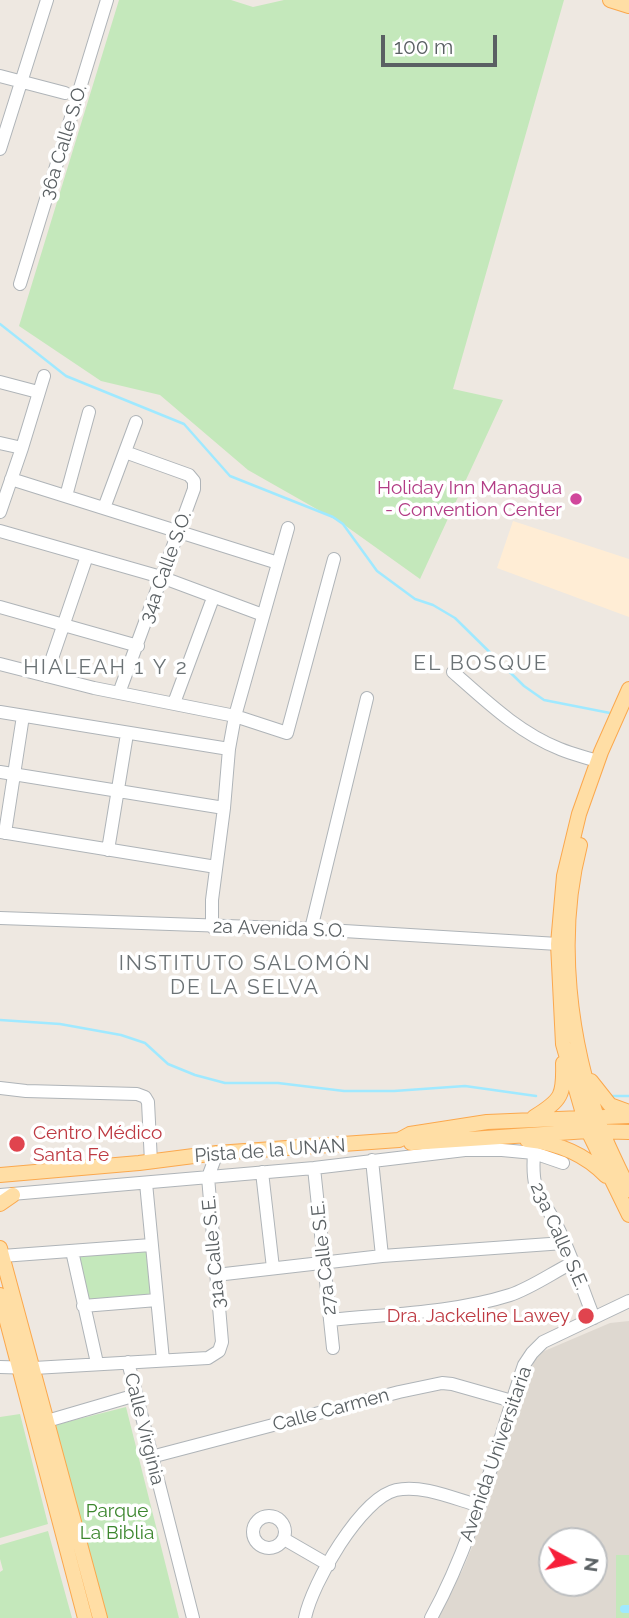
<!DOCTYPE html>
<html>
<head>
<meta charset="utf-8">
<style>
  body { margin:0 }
  #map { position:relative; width:629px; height:1618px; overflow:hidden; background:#eee8e1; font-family:Raleway,sans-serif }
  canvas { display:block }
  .north { position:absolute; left:538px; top:1527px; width:70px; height:70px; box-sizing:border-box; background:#fff; border:2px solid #bdbfc1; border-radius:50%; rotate:98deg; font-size:19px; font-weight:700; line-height:28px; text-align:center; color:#5a6063 }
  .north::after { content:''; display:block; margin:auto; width:24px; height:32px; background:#f61f39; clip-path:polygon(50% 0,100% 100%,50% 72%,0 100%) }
  .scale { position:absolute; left:381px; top:35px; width:116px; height:32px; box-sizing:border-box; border:4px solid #5a6063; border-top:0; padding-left:9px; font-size:21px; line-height:24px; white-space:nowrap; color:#5a6063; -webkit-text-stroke:5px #fff; paint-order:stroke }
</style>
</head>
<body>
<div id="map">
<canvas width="629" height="1618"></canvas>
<div class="north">N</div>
<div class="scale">100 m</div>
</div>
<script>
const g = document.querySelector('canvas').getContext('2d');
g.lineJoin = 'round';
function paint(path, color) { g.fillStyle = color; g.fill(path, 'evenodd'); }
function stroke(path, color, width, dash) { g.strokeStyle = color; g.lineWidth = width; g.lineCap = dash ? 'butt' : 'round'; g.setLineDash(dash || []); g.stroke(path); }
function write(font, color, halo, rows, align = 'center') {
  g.font = font + ' Raleway,sans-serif'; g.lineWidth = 7; g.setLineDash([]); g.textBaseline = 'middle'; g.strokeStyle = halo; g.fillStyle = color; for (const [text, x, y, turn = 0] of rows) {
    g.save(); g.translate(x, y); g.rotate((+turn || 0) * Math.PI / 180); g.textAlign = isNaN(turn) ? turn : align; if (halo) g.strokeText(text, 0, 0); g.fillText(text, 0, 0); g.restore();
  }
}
paint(new Path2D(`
  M 513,521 L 629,559 L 629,617 L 497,568 Z`), '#ffedd5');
paint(new Path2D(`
  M 629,1321 L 629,1618 L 435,1618 L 462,1571 L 472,1547 L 534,1361 L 542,1352 L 610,1323 ZM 552,1541 L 594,1541 L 594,1583 L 552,1583 Z`), '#ded8d0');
paint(new Path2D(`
  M 119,0 L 231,0 L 253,7 L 284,0 L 564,0 L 453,389 L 503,400 L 420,579 L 343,524 L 248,470 L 160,395 L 101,381 L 19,326 Z
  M 146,1251 L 151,1296 L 87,1302 L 77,1257 Z
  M 126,1407 L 179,1618 L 104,1618 L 55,1425 Z
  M 20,1414 L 48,1524 L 0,1538 L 0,1417 Z
  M 48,1531 L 72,1618 L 0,1618 L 0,1572 L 3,1570 L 0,1559 L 0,1545 Z
  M 616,1555 L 629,1555 L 629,1618 L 616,1618 Z`), '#c4e8bb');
stroke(new Path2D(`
  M 0,324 L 66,376 L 184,424 L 230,476 L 333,517 L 343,524 L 377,571 L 415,599 L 433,605 L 455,618 L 524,686 L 544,700 L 610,713
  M 0,1020 L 60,1024 L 121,1035 L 145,1043 L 168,1064 L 195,1075 L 225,1083 L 278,1083 L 344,1091 L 394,1091 L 465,1086 L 536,1096
  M 610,1096 L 629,1096`), '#a0e9ff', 2.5);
stroke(new Path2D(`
  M 624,1609 L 629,1609`), '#a0e9ff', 8);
const minor = new Path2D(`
  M 0,76 L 65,93
  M 0,149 L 47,0
  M 20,284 L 107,0
  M 0,382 L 38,392
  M 0,443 L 22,448
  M 11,479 L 278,563
  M 66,496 L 89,412
  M 104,508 L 136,422
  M 0,512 L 22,448 L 44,376
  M 0,531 L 161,577 L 263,615
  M 0,607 L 138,646
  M 0,664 L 94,688 L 235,716 L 287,733 L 334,559
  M 453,672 C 486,701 519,733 560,749 C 572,754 585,757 597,761
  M 46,676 L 87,556
  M 119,693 L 194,489 L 194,481 L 189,475 L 125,452
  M 174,703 L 213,598
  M 0,712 L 229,749
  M 0,772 L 224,808
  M 0,832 L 216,867
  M 5,833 L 23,716
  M 108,850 L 127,734
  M 0,918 L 311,929 L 558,944
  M 212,927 L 212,900 L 224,808 L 229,749 L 235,716 L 288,528
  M 311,929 L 367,698
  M 0,1088 L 26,1091 L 137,1094 L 145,1097 L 148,1102 L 151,1162
  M 534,1153 C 531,1195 541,1194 558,1228 C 572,1256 582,1288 594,1318
  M 372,1160 L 382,1256
  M 314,1168 L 333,1348
  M 262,1172 L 273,1268
  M 146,1183 L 163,1360
  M 0,1195 L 314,1168 L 465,1150 L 502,1150 L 534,1153 L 563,1163
  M 72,1251 L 97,1363
  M 2,1256 L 151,1245
  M 216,1275 L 382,1256 L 564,1243
  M 83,1306 L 157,1300
  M 330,1320 C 389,1314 453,1313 510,1295 C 531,1288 552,1273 572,1263
  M 128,1362 L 193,1618
  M 0,1367 L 34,1368 L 208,1358 L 219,1351 L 222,1342 L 208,1177 L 217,1153
  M 47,1421 L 136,1395
  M 151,1457 L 399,1392 L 442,1383 L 452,1384 L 512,1401
  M253 1532a16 16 0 1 1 32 0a16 16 0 1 1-32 0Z
  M 284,1539 L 329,1565
  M 305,1618 C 312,1583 361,1498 396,1490 C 422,1484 455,1499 480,1506
  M 431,1618 C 475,1538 495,1450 524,1365 L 532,1353 L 543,1342 L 629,1301`);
const major = new Path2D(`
  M 610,0 L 629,6
  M 629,689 L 601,752 L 579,814 L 564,876 L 558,944 L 563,1044 L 588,1131 L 629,1215
  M 580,845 C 556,937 569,1042 602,1131 C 610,1151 620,1170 629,1190
  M 591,1081 L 610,1105 L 629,1112
  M 534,1117 C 562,1100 564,1095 563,1063
  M 527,1140 C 557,1143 585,1154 606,1176
  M 411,1143 L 588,1131 L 629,1132
  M 0,1175 L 139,1163 L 217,1153 L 399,1140 L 410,1134 L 487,1122 L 629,1116
  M 0,1204 L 13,1195
  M 0,1248 L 100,1618
  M 0,1295 L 85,1618`);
stroke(minor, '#afb4b8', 14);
stroke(major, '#fba84d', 16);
stroke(minor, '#fff', 12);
stroke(major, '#ffdea5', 14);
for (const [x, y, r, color] of [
  [576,499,7,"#d1479c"],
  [17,1144,9,"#e0444e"],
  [586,1316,9,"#e0444e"]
]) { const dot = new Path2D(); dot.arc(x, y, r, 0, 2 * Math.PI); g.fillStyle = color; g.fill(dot); stroke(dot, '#fff', 2.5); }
write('19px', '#5a6063', '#fff', [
  ["36a Calle S.O.",64,142,-73],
  ["34a Calle S.O.",166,567,-70],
  ["2a Avenida S.O.",279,929,2],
  ["Pista de la UNAN",270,1151,-4],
  ["23a Calle S.E.",559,1236,66],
  ["31a Calle S.E.",214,1252,-95],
  ["27a Calle S.E.",324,1258,-96],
  ["Calle Carmen",331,1410,-15],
  ["Calle Virginia",144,1429,76],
  ["Avenida Universitaria",496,1454,-71]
]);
write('19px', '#b23c85', '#fff', [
  ["Holiday Inn Managua",562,488],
  ["- Convention Center",562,510]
], 'right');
write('19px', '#be3a42', '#fff', [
  ["Centro Médico",33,1133],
  ["Santa Fe",33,1155],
  ["Dra. Jackeline Lawey",570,1316,"right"]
], 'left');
write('19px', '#3c862e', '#fff', [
  ["Parque",117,1511],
  ["La Biblia",117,1533]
]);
g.letterSpacing = '2px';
write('21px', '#6b7275', '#fff', [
  ["EL BOSQUE",481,664],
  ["HIALEAH 1 Y 2",106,668],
  ["INSTITUTO SALOMÓN",245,964],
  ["DE LA SELVA",245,988]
]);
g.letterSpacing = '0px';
</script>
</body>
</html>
